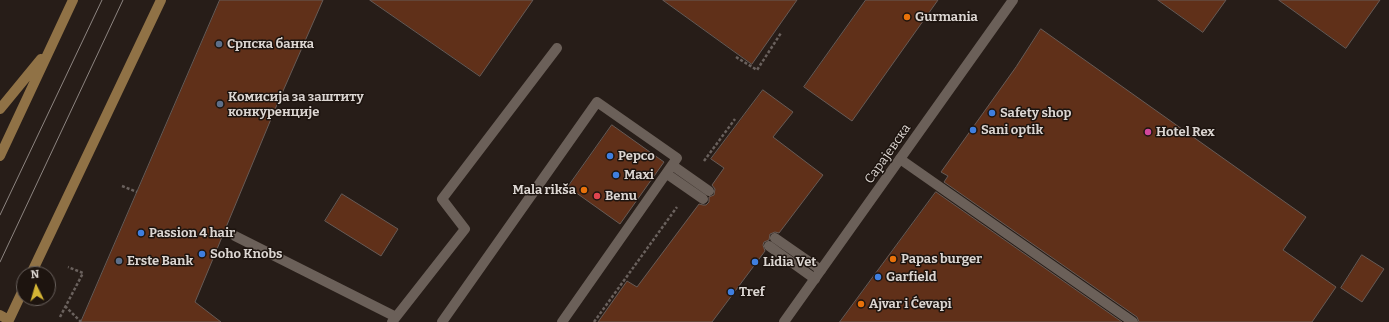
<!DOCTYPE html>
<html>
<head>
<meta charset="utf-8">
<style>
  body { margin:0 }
  #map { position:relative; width:1389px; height:322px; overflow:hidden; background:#271d18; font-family:Bitter,serif }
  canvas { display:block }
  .north { position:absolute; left:16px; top:266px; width:40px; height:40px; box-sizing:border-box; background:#1d140f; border:1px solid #69615d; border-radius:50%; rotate:355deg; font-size:11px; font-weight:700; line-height:16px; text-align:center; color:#dbd5d1 }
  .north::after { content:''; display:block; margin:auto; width:14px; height:18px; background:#d5b535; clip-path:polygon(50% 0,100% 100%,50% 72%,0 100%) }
</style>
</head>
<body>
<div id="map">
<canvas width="1389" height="322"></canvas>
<div class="north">N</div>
</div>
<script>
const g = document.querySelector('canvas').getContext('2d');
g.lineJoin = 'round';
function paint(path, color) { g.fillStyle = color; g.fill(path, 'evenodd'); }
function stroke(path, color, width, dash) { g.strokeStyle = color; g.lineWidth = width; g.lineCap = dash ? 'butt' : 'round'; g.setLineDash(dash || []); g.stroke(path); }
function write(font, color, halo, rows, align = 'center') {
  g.font = font + ' Bitter,serif'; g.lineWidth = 3; g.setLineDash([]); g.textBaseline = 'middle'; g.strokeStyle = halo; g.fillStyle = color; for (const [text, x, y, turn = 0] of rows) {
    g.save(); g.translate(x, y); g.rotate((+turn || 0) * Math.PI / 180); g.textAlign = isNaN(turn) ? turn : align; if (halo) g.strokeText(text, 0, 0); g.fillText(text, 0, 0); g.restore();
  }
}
const building = new Path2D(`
  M 220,0 L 323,0 L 276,107 L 195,302 L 221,322 L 81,322 Z
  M 370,0 L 533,0 L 480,76 Z
  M 663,0 L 797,0 L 752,64 Z
  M 866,0 L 938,0 L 852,121 L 804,87 Z
  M 1158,0 L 1226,0 L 1203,32 Z
  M 1279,0 L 1380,0 L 1346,48 Z
  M 1041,29 L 1306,217 L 1283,250 L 1336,287 L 1312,322 L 1139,322 L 1137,317 L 944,182 L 948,176 L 941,172 L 1016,67 Z
  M 763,90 L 793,112 L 773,137 L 823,175 L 779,233 L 775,232 L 770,234 L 769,240 L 764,242 L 763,245 L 765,251 L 712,322 L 598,322 L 627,281 L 637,287 L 699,204 L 703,205 L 706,205 L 709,202 L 709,197 L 714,195 L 715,189 L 712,185 L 724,168 L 711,159 Z
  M 612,125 L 664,162 L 620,224 L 568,187 Z
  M 936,192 L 1122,322 L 840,322 Z
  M 342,194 L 398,229 L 381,256 L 325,221 Z
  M 1362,255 L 1384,269 L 1362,302 L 1341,288 Z`);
paint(building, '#603019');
stroke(building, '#675b56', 1);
stroke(new Path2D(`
  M 736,57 L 757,70 L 781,33
  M 704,161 L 735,119
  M 122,186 L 137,192
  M 65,306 L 81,322
  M 60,317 L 83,273 L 68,267
  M 594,322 L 677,207`), '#6a615d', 2.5, [3, 2]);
stroke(new Path2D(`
  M 900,159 L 1133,322
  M 672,165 L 709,191
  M 667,174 L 703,199
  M 235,236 L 396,317
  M 775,238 L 821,270
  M 769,246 L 815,279
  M 392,322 L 465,229 L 442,199 L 557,48
  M 442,322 L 597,102 L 677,158 L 562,322`), '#6b6059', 10);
stroke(new Path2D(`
  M 784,322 L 1013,0`), '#6b6059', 10);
stroke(new Path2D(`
  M 0,109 L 41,59
  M 0,156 L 73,0
  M 31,274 L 161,0
  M 0,315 L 9,320
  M 8,322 L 24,288`), '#907246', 10);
stroke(new Path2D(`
  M 0,215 L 102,0
  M 0,262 L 123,0`), '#8d8581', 1);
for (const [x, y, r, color] of [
  [907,17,4,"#e8710a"],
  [219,44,4,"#5c6f8a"],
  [220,104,4,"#5c6f8a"],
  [992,113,4,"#3f7fe0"],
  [973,130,4,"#3f7fe0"],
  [1148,132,4,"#d1479c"],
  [610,156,4,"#3f7fe0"],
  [616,175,4,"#3f7fe0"],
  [584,190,4,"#e8710a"],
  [597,196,4,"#e0444e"],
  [141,233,4,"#3f7fe0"],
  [202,254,4,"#3f7fe0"],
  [893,259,4,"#e8710a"],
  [119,261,4,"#5c6f8a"],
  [755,262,4,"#3f7fe0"],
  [878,277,4,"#3f7fe0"],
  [731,292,4,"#3f7fe0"],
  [861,304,4,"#e8710a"]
]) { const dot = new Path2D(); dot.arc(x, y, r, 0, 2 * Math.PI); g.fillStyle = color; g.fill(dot); stroke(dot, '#1d140f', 1.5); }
write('bold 13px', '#dbd5d1', '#1d140f', [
  ["Gurmania",915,17],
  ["Српска банка",227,44],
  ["Комисија за заштиту",228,97],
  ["конкуренције",228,112],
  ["Safety shop",1000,113],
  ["Sani optik",981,130],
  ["Hotel Rex",1156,132],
  ["Pepco",618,156],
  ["Maxi",624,175],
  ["Mala rikša",576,190,"right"],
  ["Benu",605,196],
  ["Passion 4 hair",149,233],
  ["Soho Knobs",210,254],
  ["Papas burger",901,259],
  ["Erste Bank",127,261],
  ["Lidia Vet",763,262],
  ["Garfield",886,277],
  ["Tref",739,292],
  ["Ajvar i Ćevapi",869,304]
], 'left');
write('13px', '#dbd5d1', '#1d140f', [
  ["Сарајевска",888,154,-55]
]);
</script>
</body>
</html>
